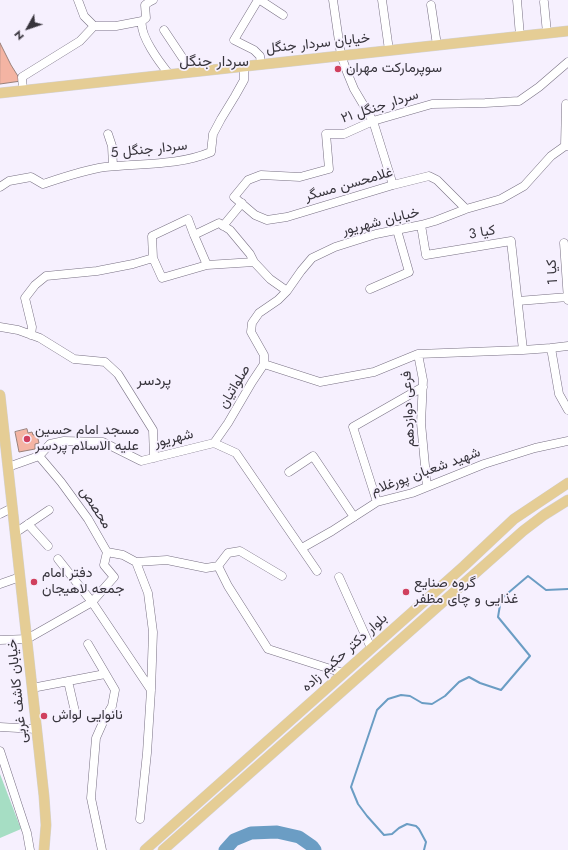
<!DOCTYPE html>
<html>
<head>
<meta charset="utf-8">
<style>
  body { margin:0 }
  #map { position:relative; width:568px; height:850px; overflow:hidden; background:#f6f0fe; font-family:Jost,sans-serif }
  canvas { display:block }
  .north { position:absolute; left:8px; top:8px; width:40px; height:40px; -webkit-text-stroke:3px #f6f0fe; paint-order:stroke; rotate:230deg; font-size:11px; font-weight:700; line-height:16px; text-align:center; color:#37343c }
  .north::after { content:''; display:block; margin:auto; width:14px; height:18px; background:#37343c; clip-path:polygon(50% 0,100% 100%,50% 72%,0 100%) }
</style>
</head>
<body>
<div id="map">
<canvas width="568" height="850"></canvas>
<div class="north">N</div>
</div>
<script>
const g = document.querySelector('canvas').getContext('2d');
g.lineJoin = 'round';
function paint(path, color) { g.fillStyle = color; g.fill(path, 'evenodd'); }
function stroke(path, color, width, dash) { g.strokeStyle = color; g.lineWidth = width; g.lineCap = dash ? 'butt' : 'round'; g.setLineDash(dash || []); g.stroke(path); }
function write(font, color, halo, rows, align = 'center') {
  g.font = font + ' Jost,Vazirmatn,sans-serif'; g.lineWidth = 3.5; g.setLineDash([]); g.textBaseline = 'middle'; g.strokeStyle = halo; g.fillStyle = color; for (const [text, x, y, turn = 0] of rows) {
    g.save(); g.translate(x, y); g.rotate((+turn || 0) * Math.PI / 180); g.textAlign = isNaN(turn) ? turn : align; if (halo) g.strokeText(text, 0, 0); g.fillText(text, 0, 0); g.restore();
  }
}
paint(new Path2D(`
  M 0,774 L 21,829 L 0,838 Z`), '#a6dec4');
stroke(new Path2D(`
  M 424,850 L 426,842 L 419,829 L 416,826 L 407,824 L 399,828 L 392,834 L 384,835 L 367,816 L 358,804 L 351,787 L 377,710 L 388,699 L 401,695 L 410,696 L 422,703 L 432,704 L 445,696 L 459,682 L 469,677 L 480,683 L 501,690 L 530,656 L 498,617 L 501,599 L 528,576 L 546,590 L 568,589`), '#6b9dc4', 2);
stroke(new Path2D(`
  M 225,850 L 234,840 L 251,833 L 277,832 L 299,837 L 312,846 L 315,850`), '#6b9dc4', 13);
const building = new Path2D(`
  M 0,43 L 11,65 L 21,81 L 0,84 Z
  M 27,429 L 28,433 L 32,432 L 33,435 L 37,435 L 39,443 L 35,444 L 35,449 L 19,452 L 15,432 Z`);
paint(building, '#f4b4a3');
stroke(building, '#99817b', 1);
const minor = new Path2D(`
  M 78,0 L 84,16 L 94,26 L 116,26 L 142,21 L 146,18 L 145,5 L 149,2 L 153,0
  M 258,0 L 234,40 L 254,50 L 260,56 L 261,64
  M 260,0 L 283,15
  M 333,0 L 341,55 L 347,72 L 354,89 L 373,121 L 393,185
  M 382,0 L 389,50
  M 517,0 L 520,36
  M 544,2 L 547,33
  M 431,5 L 437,45
  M 142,21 C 139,35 160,63 169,74
  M 164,30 L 192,72
  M 23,90 L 22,77 L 80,41 L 94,26
  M 108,134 L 112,146 L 113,166
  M 565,146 L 566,104
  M 0,187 L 9,181 L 31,177 L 43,184 C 64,177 84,170 105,167 C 141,163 178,166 211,152 L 213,134 L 221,119 L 235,96 L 244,80 L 244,66
  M 466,209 L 437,180 L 429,176 L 393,185 L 287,217 L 267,220 L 255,215 L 234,197 L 248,180 L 261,175 L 300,177 L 329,169 L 326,134 L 344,134 L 373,121 L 432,104 L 485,103 L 519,101 L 539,87 L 568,62
  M 421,225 L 426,255 L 511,241 L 523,350
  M 223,226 L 242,203
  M 564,243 L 568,300
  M 153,258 L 152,236 L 188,219 L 194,235
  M 207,265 L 254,262
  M 370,289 L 409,272 L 397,230
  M 518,301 L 568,297
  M 0,327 L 18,330 L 40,338 L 74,359 L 105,362 L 118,374 L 153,430 L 154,458
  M 31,335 L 32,327 L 25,298 L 35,285 L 46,276 L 97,271 L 133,264 L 153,258 L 162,278 L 207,265 L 194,235 L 219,223 L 230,230 L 250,254 L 254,262 L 270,279 L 287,291
  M 551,348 L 559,394 L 568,410
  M 418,354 L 423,380 L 421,423 L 427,487
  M 264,364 L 264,355 L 251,332 L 252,323 L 259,313 L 278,300 L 287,291 L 301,271 L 312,258 L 335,247 L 376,234 L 421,225 L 435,221 L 466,209 L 501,199 L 524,186 L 551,156 L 565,146 L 568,146
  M 39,456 L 61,482 L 88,519 L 107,552 L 123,555 L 136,562 L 167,560 L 206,568 L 218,566 L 228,553 L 240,551 L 282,576
  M 8,467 L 39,456 L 50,444 L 64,441 L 103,442 L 141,461 L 214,443
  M 289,472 L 313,456 L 354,517
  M 377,502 L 353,427 L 423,387
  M 0,514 L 12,508
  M 28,524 L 48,546
  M 15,533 L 49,510
  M 302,548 L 332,531 L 377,502 L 412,493 L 484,464 L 535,448 L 568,441
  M 58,559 L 92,602 L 151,690
  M 136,562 L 148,593 L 153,632 L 151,690 L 147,753 L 140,819
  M 218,566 L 228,586 L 268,649 L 343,673
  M 317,571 L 236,453 L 214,443 L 228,423 L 252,382 L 264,364 L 320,382 L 374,372 L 418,354 L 523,350 L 551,348 L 568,346
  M 339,577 L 371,648
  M 0,584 L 20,577
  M 0,640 L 27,639 L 92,602 L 114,577 L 104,565 L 107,552
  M 88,644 L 115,690 L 112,706 L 104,720 L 96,738 L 91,798 L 102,850
  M 68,681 L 76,716
  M 32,688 L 105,674
  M 0,727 L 36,729
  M 0,751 L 27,833 L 30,850`);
const major = new Path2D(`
  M 0,93 L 568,31
  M 0,395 L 44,796 L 46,825 L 44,850
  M 145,850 L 464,566 L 514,519 L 568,483
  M 163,850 L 523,531 L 544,515 L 568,500`);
stroke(minor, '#787083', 9);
stroke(major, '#d3d2d4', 11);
stroke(minor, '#fff', 8);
stroke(major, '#e5cd95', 10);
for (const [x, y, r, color] of [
  [338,69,4,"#d0405e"],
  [27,439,4,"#d0405e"],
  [34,582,4,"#d0405e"],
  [406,592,4,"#d0405e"],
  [44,716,4,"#d0405e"]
]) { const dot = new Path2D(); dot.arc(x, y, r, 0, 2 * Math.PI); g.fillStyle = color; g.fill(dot); stroke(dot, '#f6f0fe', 1.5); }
write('14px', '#37343c', '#f6f0fe', [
  ["خیابان سردار جنگل",318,44,-6],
  ["سردار جنگل ۲۱",380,107,-18],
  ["سردار جنگل 5",149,150,-6],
  ["غلامحسن مسگر",349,185,-16],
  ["خیابان شهریور",381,222,-14],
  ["کیا 3",482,233,-10],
  ["کیا 1",553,272,-94],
  ["صلواتیان",235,387,-59],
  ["فرعی دوازدهم",409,409,-93],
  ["شهریور",174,439,-14],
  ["شهید شعبان پورغلام",426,472,-20],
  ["محصص",95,508,57],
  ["بلوار دکتر حکیم زاده",345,653,-42],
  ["خیابان کاشف غربی",18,691,-96]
]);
write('14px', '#37343c', '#f6f0fe', [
  ["سوپرمارکت مهران",346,69],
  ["مسجد امام حسین",35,431],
  ["علیه الاسلام پردسر",35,447],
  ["دفتر امام",42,574],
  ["جمعه لاهیجان",42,590],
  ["گروه صنایع",414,584],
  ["غذایی و چای مظفر",414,600],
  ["نانوایی لواش",52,716]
], 'left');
write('15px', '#37343c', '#f6f0fe', [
  ["سردار جنگل",214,62],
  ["پردسر",154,381]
]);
</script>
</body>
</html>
